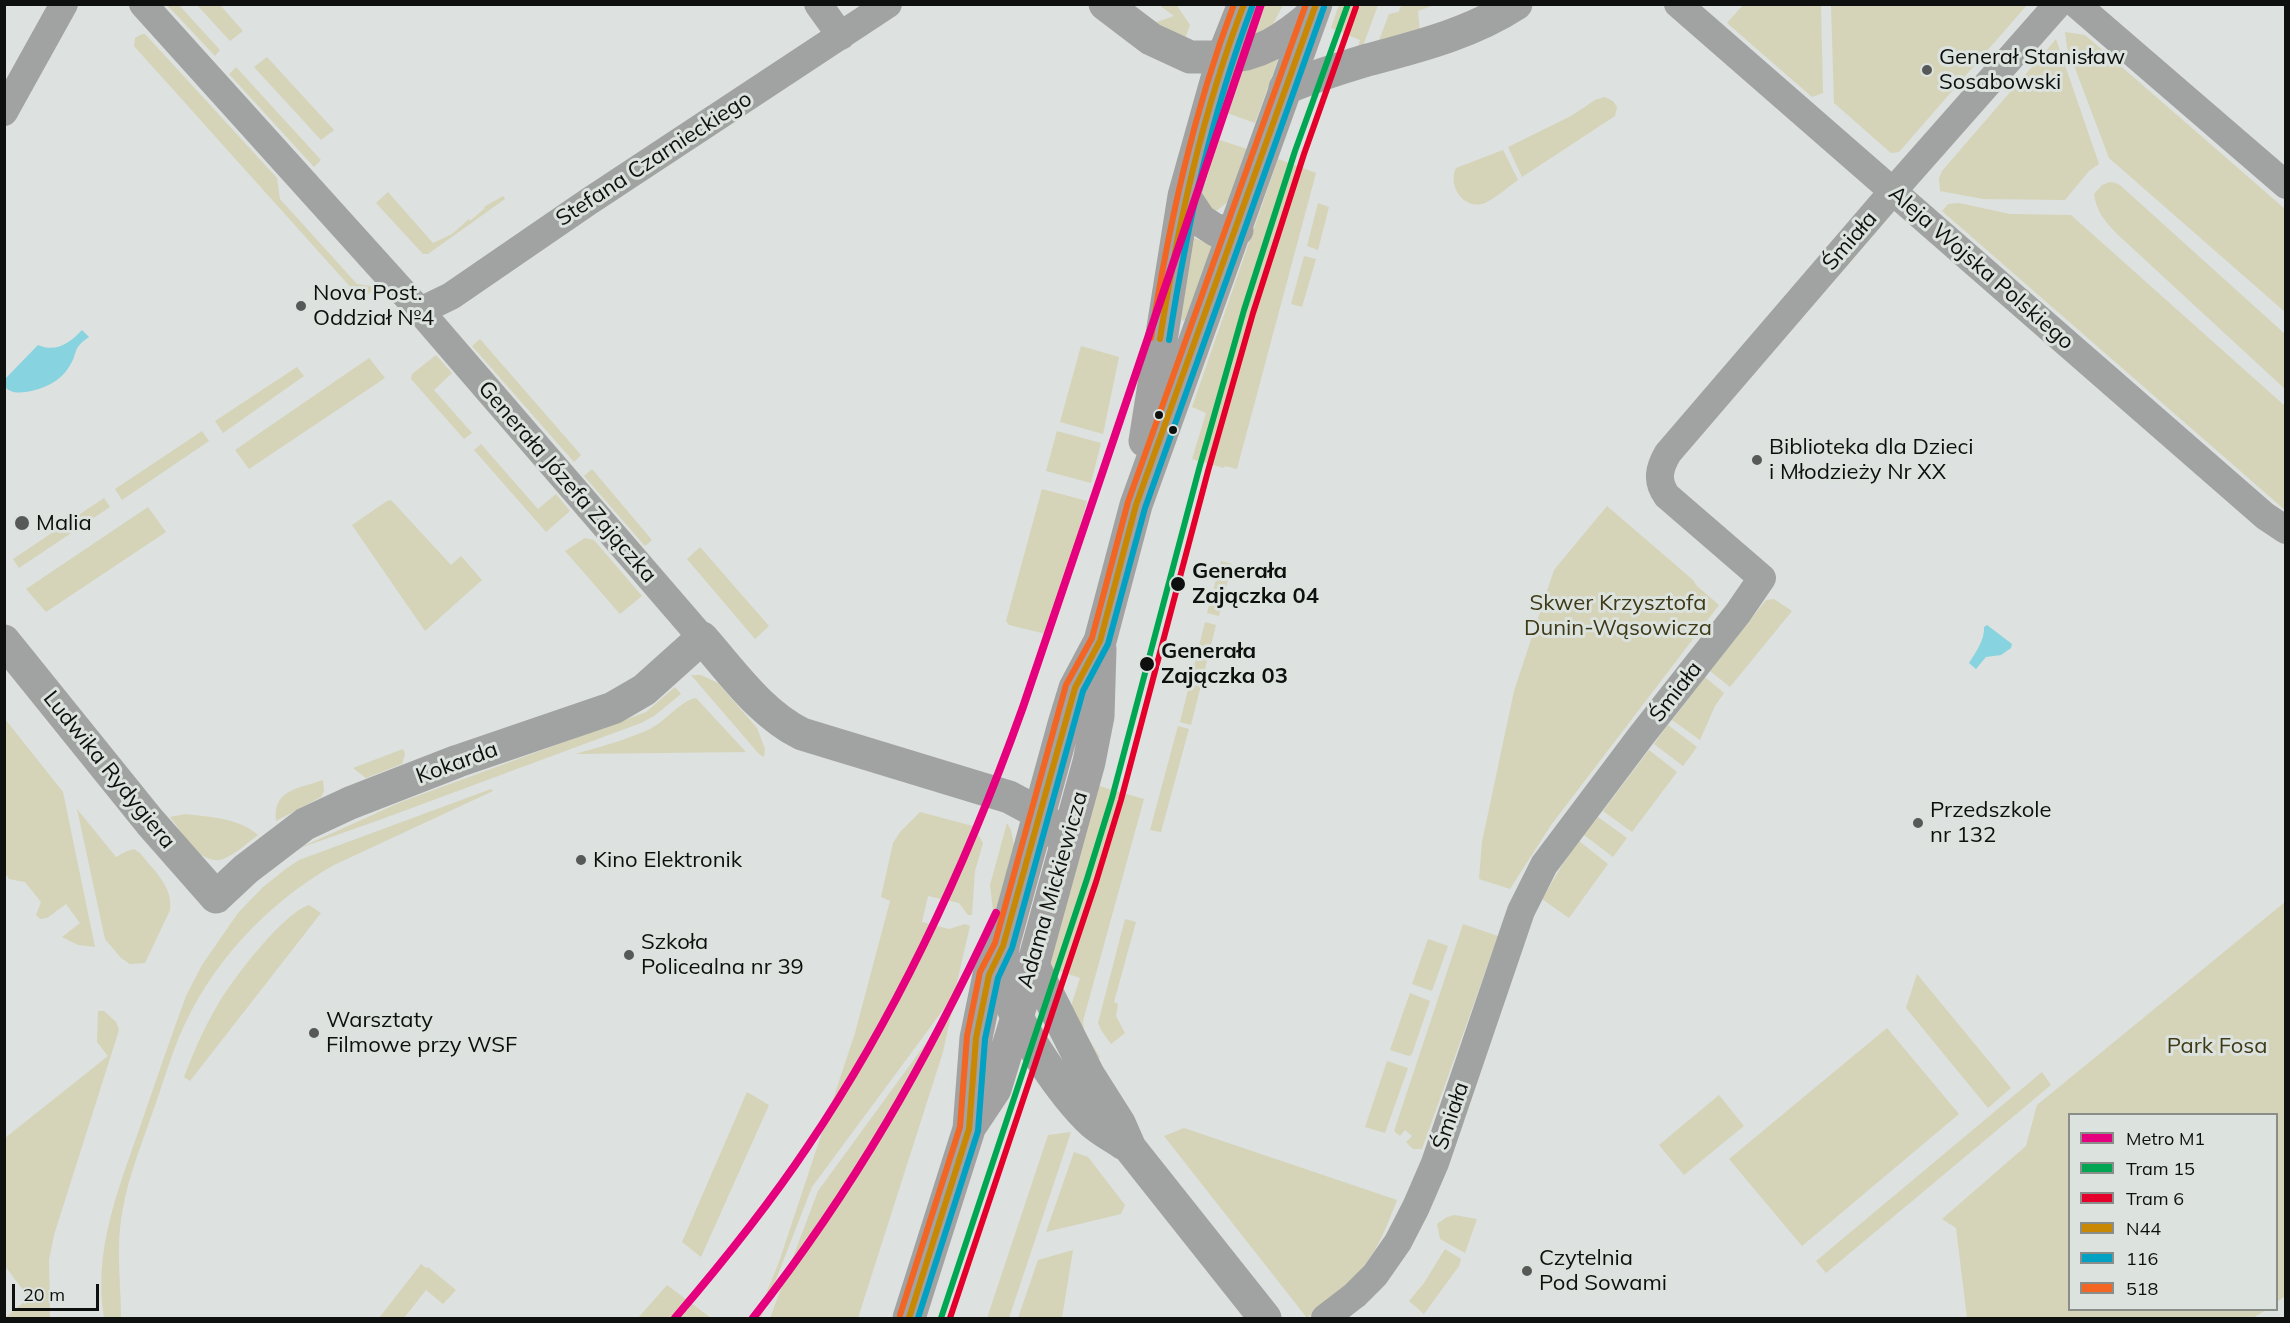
<!DOCTYPE html>
<html>
<head>
<meta charset="utf-8">
<style>
  body { margin:0 }
  #map { position:relative; width:2290px; height:1323px; overflow:hidden; background:#dde1df; font-family:Mulish,sans-serif }
  canvas { display:block }
  .frame { position:absolute; inset:0; border:6px solid #0e100f; pointer-events:none }
  .legend { position:absolute; left:2068px; top:1113px; width:210px; height:198px; box-sizing:border-box; background:#dce2de; border:2px solid #8a8e8b; margin:0; padding:8px 10px; list-style:none; font-size:18px; color:#0e100f }
  .legend li { display:flex; align-items:center; gap:12px; height:30px }
  .legend b { width:30px; border:2px solid #8a8e8b }
  .scale { position:absolute; left:12px; top:1284px; width:87px; height:27px; box-sizing:border-box; border:3px solid #0e100f; border-top:0; padding-left:8px; font-size:18px; line-height:21px; white-space:nowrap; color:#0e100f; -webkit-text-stroke:4px #dce2de; paint-order:stroke }
</style>
</head>
<body>
<div id="map">
<canvas width="2290" height="1323"></canvas>
<div class="frame"></div>
<ul class="legend">
<li><b style="height:8px;background:#e5007d"></b>Metro M1</li>
<li><b style="height:8px;background:#00a651"></b>Tram 15</li>
<li><b style="height:8px;background:#e4002b"></b>Tram 6</li>
<li><b style="height:8px;background:#c88803"></b>N44</li>
<li><b style="height:8px;background:#01a1c4"></b>116</li>
<li><b style="height:8px;background:#f26522"></b>518</li>
</ul>
<div class="scale">20 m</div>
</div>
<script>
const g = document.querySelector('canvas').getContext('2d');
g.lineJoin = 'round';
function paint(path, color) { g.fillStyle = color; g.fill(path, 'evenodd'); }
function stroke(path, color, width, dash) { g.strokeStyle = color; g.lineWidth = width; g.lineCap = dash ? 'butt' : 'round'; g.setLineDash(dash || []); g.stroke(path); }
function write(font, color, halo, rows, align = 'center') {
  g.font = font + ' Mulish,sans-serif'; g.lineWidth = 6; g.setLineDash([]); g.textBaseline = 'middle'; g.strokeStyle = halo; g.fillStyle = color; for (const [text, x, y, turn = 0] of rows) {
    g.save(); g.translate(x, y); g.rotate((+turn || 0) * Math.PI / 180); g.textAlign = isNaN(turn) ? turn : align; if (halo) g.strokeText(text, 0, 0); g.fillText(text, 0, 0); g.restore();
  }
}
paint(new Path2D(`
  M 1176,4 L 1190,25 L 1184,41 L 1148,25 L 1174,16 L 1159,5 Z
  M 167,5 L 179,5 L 220,50 L 215,56 Z
  M 197,5 L 220,5 L 243,31 L 230,41 Z
  M 1259,5 L 1283,5 L 1271,28 L 1244,44 Z
  M 1339,5 L 1378,5 L 1360,54 L 1356,55 L 1360,40 L 1331,28 Z
  M 1407,5 L 1434,5 L 1418,11 L 1420,34 L 1378,43 L 1389,14 L 1399,12 L 1400,7 Z
  M 1743,5 L 1821,5 L 1823,93 L 1812,97 L 1727,23 Z
  M 1831,5 L 1831,4 L 2027,5 L 1899,152 L 1891,153 L 1834,103 Z
  M 2065,32 L 2085,35 L 2285,209 L 2285,312 L 2109,158 L 2067,47 Z
  M 142,34 L 145,34 L 277,178 L 280,199 L 357,284 L 376,287 L 362,300 L 134,46 L 135,38 Z
  M 2056,39 L 2099,164 L 2089,171 L 2065,200 L 1983,199 L 1940,191 L 1939,178 L 1942,171 Z
  M 267,57 L 334,130 L 321,140 L 254,67 Z
  M 1279,57 L 1255,123 L 1224,112 L 1236,69 Z
  M 236,67 L 321,160 L 314,167 L 229,74 Z
  M 1605,97 L 1613,101 L 1617,107 L 1615,116 L 1522,177 L 1508,147 L 1571,116 L 1595,100 Z
  M 1217,139 L 1247,149 L 1229,201 L 1216,211 L 1211,210 L 1202,194 Z
  M 1503,150 L 1518,180 C 1508,187 1496,198 1485,203 C 1465,211 1447,187 1456,168 Z
  M 1278,159 L 1316,173 L 1237,469 L 1225,466 L 1224,468 L 1192,459 L 1206,413 L 1192,407 Z
  M 2110,182 L 2116,183 L 2121,186 L 2285,334 L 2285,389 L 2116,233 C 2105,221 2096,211 2094,194 L 2102,185 Z
  M 388,192 L 433,243 L 452,234 L 469,219 L 470,221 L 485,208 L 484,207 L 503,196 L 505,199 L 428,254 L 423,254 L 376,203 Z
  M 1318,203 L 1329,207 L 1318,250 L 1307,246 Z
  M 1959,203 L 2010,214 L 2071,215 L 2285,406 L 2285,510 L 1942,211 L 1948,204 Z
  M 1194,238 L 1213,245 L 1187,320 L 1183,321 L 1181,319 Z
  M 1304,256 L 1316,259 L 1302,307 L 1291,304 Z
  M 480,339 L 581,455 L 574,462 L 472,346 Z
  M 1081,346 L 1119,357 L 1103,434 L 1060,422 Z
  M 436,355 L 452,373 L 434,390 L 472,433 L 464,439 L 411,379 L 412,374 Z
  M 369,358 L 385,378 L 249,469 L 235,450 Z
  M 297,367 L 304,376 L 223,433 L 215,421 Z
  M 202,431 L 209,441 L 122,500 L 115,489 Z
  M 1057,431 L 1101,443 L 1091,483 L 1046,471 Z
  M 481,444 L 538,509 L 556,494 L 570,511 L 546,532 L 474,450 Z
  M 592,469 L 652,540 L 645,546 L 584,476 Z
  M 1042,489 L 1087,501 L 1052,630 L 1046,634 L 1009,625 L 1006,621 Z
  M 104,498 L 110,507 L 19,568 L 13,559 Z
  M 391,500 L 451,565 L 461,556 L 482,580 L 425,631 L 352,525 L 387,501 Z
  M 1607,506 L 1693,580 L 1697,586 L 1719,605 L 1551,825 L 1510,889 L 1479,879 L 1482,842 L 1514,691 L 1554,570 Z
  M 148,507 L 166,532 L 46,612 L 26,589 Z
  M 585,538 L 594,540 L 642,596 L 620,614 L 565,551 Z
  M 700,547 L 769,626 L 755,639 L 687,559 Z
  M 1221,561 L 1232,564 L 1219,616 L 1207,613 Z
  M 1774,599 L 1792,611 L 1730,687 L 1710,671 L 1766,600 Z
  M 1205,622 L 1216,625 L 1191,725 L 1180,722 Z
  M 691,675 L 701,675 L 718,683 L 757,728 L 765,749 L 764,757 L 759,754 Z
  M 1705,677 L 1724,693 L 1715,706 L 1700,740 L 1672,720 Z
  M 675,687 L 681,694 L 654,716 L 641,723 L 382,819 L 297,849 L 401,802 L 646,712 Z
  M 696,698 L 746,752 L 575,754 C 600,747 626,740 650,729 C 666,721 680,701 696,698 Z
  M 5,719 L 63,792 L 95,947 L 78,945 L 62,937 L 80,923 L 66,904 L 47,918 L 40,919 L 36,915 L 41,902 L 25,882 L 9,879 L 5,873 Z
  M 1668,725 L 1697,747 L 1683,766 L 1654,744 Z
  M 1178,726 L 1189,729 L 1161,832 L 1150,830 Z
  M 403,749 L 405,754 L 402,764 L 366,778 L 353,768 Z
  M 1649,750 L 1677,772 L 1632,832 L 1603,811 Z
  M 323,780 L 324,791 L 321,797 L 276,821 C 273,789 298,789 323,780 Z
  M 1092,784 L 1144,799 L 1083,1021 L 1084,1031 L 1100,1057 L 1092,1063 L 1068,1015 L 1080,978 L 1051,968 L 1048,964 Z
  M 491,789 L 493,791 L 334,865 C 266,904 210,964 179,1037 C 169,1062 161,1089 152,1114 C 139,1151 124,1188 120,1228 C 117,1257 121,1289 121,1318 L 104,1318 C 93,1251 118,1190 140,1127 C 155,1083 170,1040 186,996 L 202,965 L 238,913 L 263,887 L 287,868 L 299,860 Z
  M 77,809 L 116,857 L 127,851 L 134,849 L 140,853 C 154,871 173,886 170,910 L 145,963 L 130,964 L 121,958 L 105,939 Z
  M 920,812 L 973,826 L 983,843 L 975,871 L 972,915 L 968,915 L 959,903 L 928,896 L 922,922 L 949,929 L 965,924 L 970,926 L 954,995 L 812,1187 L 761,1318 L 756,1318 L 779,1262 L 855,1033 L 890,901 L 881,897 L 893,843 L 900,832 Z
  M 185,814 C 210,817 239,818 258,835 C 248,842 235,855 223,859 C 200,867 182,832 170,817 Z
  M 1598,817 L 1627,838 L 1613,857 L 1584,835 Z
  M 1007,823 L 1011,830 L 1014,845 L 994,919 L 990,885 Z
  M 1579,841 L 1608,864 L 1569,918 L 1542,899 L 1564,862 Z
  M 2285,902 L 2285,1296 L 2277,1302 L 2276,1114 L 2070,1114 L 2070,1310 L 2266,1310 L 2253,1318 L 1967,1318 L 1956,1228 L 1942,1219 L 2026,1146 L 2037,1105 Z
  M 309,905 L 321,913 L 190,1081 L 184,1077 C 193,1053 204,1028 217,1006 C 232,980 282,914 309,905 Z
  M 1125,919 L 1136,922 L 1114,1002 L 1118,1004 L 1116,1016 L 1125,1033 L 1111,1044 L 1101,1030 L 1098,1023 Z
  M 1463,924 L 1498,936 L 1422,1149 L 1413,1149 L 1406,1142 L 1412,1136 L 1405,1130 L 1400,1136 L 1394,1131 Z
  M 1428,939 L 1448,946 L 1432,991 L 1412,984 Z
  M 1917,974 L 2011,1088 L 1988,1108 L 1906,1008 Z
  M 1410,993 L 1430,1001 L 1412,1054 L 1409,1056 L 1390,1050 Z
  M 953,1006 L 943,1052 L 858,1318 L 770,1318 L 818,1191 Z
  M 98,1011 L 104,1011 L 116,1022 L 119,1030 L 54,1235 L 49,1260 L 50,1318 L 5,1318 L 29,1298 L 5,1266 L 5,1138 L 108,1056 L 97,1042 Z
  M 1887,1028 L 1959,1114 L 1802,1246 L 1729,1159 Z
  M 1387,1061 L 1408,1068 L 1385,1133 L 1365,1127 Z
  M 2042,1072 L 2051,1085 L 1826,1273 L 1816,1261 Z
  M 747,1092 L 769,1105 L 701,1257 L 682,1242 Z
  M 1719,1095 L 1744,1126 L 1684,1175 L 1659,1145 Z
  M 1184,1128 L 1397,1200 C 1388,1223 1379,1248 1363,1267 C 1348,1287 1326,1302 1307,1318 L 1164,1136 Z
  M 1071,1132 L 1009,1318 L 987,1318 L 1048,1135 Z
  M 1074,1152 L 1088,1157 L 1125,1205 L 1121,1214 L 1046,1232 Z
  M 1455,1215 L 1477,1219 L 1465,1253 L 1440,1239 L 1437,1224 L 1447,1217 Z
  M 1445,1249 L 1461,1259 L 1459,1266 L 1424,1314 L 1409,1301 L 1424,1283 Z
  M 1073,1250 L 1062,1318 L 1018,1318 L 1038,1260 Z
  M 421,1264 L 426,1268 L 428,1267 L 456,1290 L 443,1304 L 426,1290 L 404,1318 L 379,1318 Z
  M 667,1285 L 711,1318 L 638,1318 Z`), '#d5d4b8');
paint(new Path2D(`
  M 82,330 L 89,337 C 71,349 79,352 69,367 C 60,382 43,389 26,392 C 17,393 11,393 5,387 L 5,379 L 38,345 C 56,353 70,343 82,330 Z
  M 1987,625 L 2012,644 L 2011,648 L 2001,655 L 1986,657 L 1976,669 L 1969,663 C 1976,652 1985,639 1984,627 Z`), '#87d3e0');
stroke(new Path2D(`
  M 143,4 L 420,311 L 702,638
  M 818,4 L 841,36
  M 1678,4 L 2265,516 L 2286,530
  M 2076,4 L 2286,185
  M 4,112 L 64,4
  M 420,311 L 451,296 L 588,202 L 888,4
  M 1325,1318 L 1355,1295 L 1375,1275 L 1398,1242 L 1416,1207 L 1435,1163 L 1521,911 L 1544,865 L 1641,736 L 1738,613 L 1762,578 L 1667,496 C 1656,481 1659,468 1668,453 L 1893,191 L 2058,4`), '#a1a3a2', 28);
stroke(new Path2D(`
  M 1105,4 L 1151,39 L 1190,57 L 1223,57
  M 1285,88 C 1311,78 1337,69 1364,61 C 1416,47 1470,34 1516,4
  M 4,641 L 150,822 L 216,897 L 246,869 L 305,824 L 350,803 L 458,761 L 613,708 L 644,690 L 702,638 C 732,672 761,714 802,734 L 1009,797 L 1039,813 L 1058,834
  M 1003,946 C 1003,959 1001,974 1005,987 C 1016,1026 1063,1095 1093,1123 C 1102,1131 1114,1137 1124,1144
  M 1033,965 L 1088,1074 L 1119,1123 L 1130,1148 L 1265,1318`), '#a1a3a2', 33);
stroke(new Path2D(`
  M 1223,57 C 1258,57 1287,37 1312,15
  M 1184,196 L 1200,220 L 1217,231 L 1237,230
  M 1145,441 L 1184,196 L 1223,57 L 1244,4
  M 971,1125 L 995,1089 L 1033,965 L 1089,762 L 1098,716 L 1100,649
  M 909,1318 L 969,1129 L 976,1038 L 989,975 L 1003,946 L 1064,724 L 1075,688 L 1100,641 L 1136,505 L 1316,4`), '#a1a2a1', 33);
stroke(new Path2D(`
  M 1160,339 C 1178,224 1202,113 1244,4
  M 909,1318 L 969,1129 L 976,1038 L 989,975 L 1003,946 L 1075,688 L 1100,641 L 1136,505 L 1316,4`), '#c88803', 6);
stroke(new Path2D(`
  M 1169,340 C 1187,226 1211,115 1252,7
  M 918,1318 L 978,1131 L 985,1039 L 998,978 L 1012,948 L 1083,691 L 1108,644 L 1145,508 L 1324,7`), '#01a1c4', 6);
stroke(new Path2D(`
  M 1151,338 C 1169,224 1193,113 1234,4
  M 900,1315 L 960,1127 L 967,1036 L 980,972 L 995,943 L 1066,685 L 1092,638 L 1128,502 L 1306,4`), '#f26522', 6);
stroke(new Path2D(`
  M 941,1318 L 1087,879 L 1112,798 L 1199,469 L 1244,310 L 1295,151 L 1348,4`), '#00a651', 6);
stroke(new Path2D(`
  M 950,1318 L 1096,882 L 1121,800 L 1208,471 L 1253,313 L 1304,154 L 1356,7`), '#e4002b', 6);
stroke(new Path2D(`
  M 675,1318 C 722,1263 768,1206 808,1146 C 900,1010 968,861 1023,707 L 1261,4
  M 753,1318 C 854,1189 927,1061 996,913`), '#e5007d', 8);
for (const [x, y, r, color] of [
  [1927,70,6,"#565958"],
  [301,306,6,"#565958"],
  [1159,415,5,"#0e100f"],
  [1173,430,5,"#0e100f"],
  [1757,460,6,"#565958"],
  [22,523,8,"#565958"],
  [1178,584,8,"#0e100f"],
  [1147,664,8,"#0e100f"],
  [1918,823,6,"#565958"],
  [581,860,6,"#565958"],
  [629,955,6,"#565958"],
  [314,1033,6,"#565958"],
  [1527,1271,6,"#565958"]
]) { const dot = new Path2D(); dot.arc(x, y, r, 0, 2 * Math.PI); g.fillStyle = color; g.fill(dot); stroke(dot, '#dce2de', 2); }
write('22px', '#0e100f', '#dce2de', [
  ["Generał Stanisław",1939,57],
  ["Sosabowski",1939,82],
  ["Nova Post.",313,293],
  ["Oddział №4",313,318],
  ["Biblioteka dla Dzieci",1769,447],
  ["i Młodzieży Nr XX",1769,472],
  ["Malia",36,523],
  ["Przedszkole",1930,810],
  ["nr 132",1930,835],
  ["Kino Elektronik",593,860],
  ["Szkoła",641,942],
  ["Policealna nr 39",641,967],
  ["Warsztaty",326,1020],
  ["Filmowe przy WSF",326,1045],
  ["Czytelnia",1539,1258],
  ["Pod Sowami",1539,1283]
], 'left');
write('22px', '#0e100f', '#dce2de', [
  ["Stefana Czarnieckiego",654,159,-33],
  ["Śmiała",1850,241,-49],
  ["Aleja Wojska Polskiego",1981,268,41],
  ["Generała Józefa Zajączka",567,482,49],
  ["Śmiała",1676,692,-52],
  ["Kokarda",457,763,-20],
  ["Ludwika Rydygiera",109,770,51],
  ["Adama Mickiewicza",1053,890,-74],
  ["Śmiała",1451,1116,-71]
]);
write('bold 22px', '#0e100f', '#dce2de', [
  ["Generała",1192,571],
  ["Zajączka 04",1192,596],
  ["Generała",1161,651],
  ["Zajączka 03",1161,676]
], 'left');
write('22px', '#3e3a17', '#dce2de', [
  ["Skwer Krzysztofa",1618,603],
  ["Dunin-Wąsowicza",1618,628],
  ["Park Fosa",2217,1046]
]);
</script>
</body>
</html>
